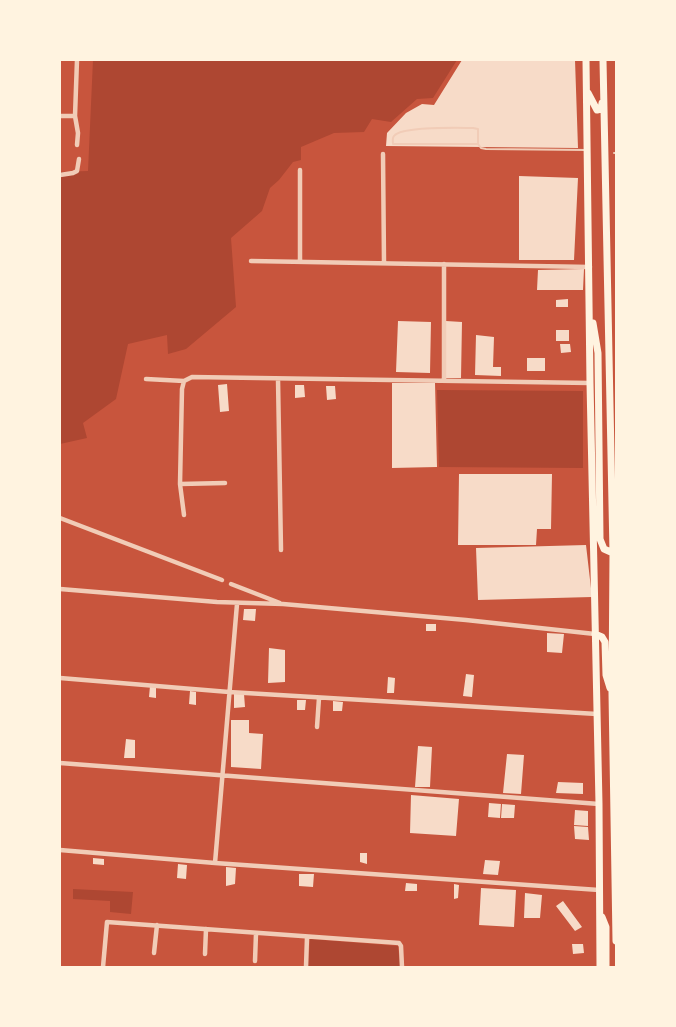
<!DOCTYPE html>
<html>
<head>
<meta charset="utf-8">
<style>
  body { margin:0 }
  #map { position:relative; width:676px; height:1027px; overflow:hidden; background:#c8553d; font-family:Rubik,sans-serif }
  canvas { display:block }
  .frame { position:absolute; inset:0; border:61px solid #fff3e0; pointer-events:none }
</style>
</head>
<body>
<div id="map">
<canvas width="676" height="1027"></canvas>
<div class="frame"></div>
</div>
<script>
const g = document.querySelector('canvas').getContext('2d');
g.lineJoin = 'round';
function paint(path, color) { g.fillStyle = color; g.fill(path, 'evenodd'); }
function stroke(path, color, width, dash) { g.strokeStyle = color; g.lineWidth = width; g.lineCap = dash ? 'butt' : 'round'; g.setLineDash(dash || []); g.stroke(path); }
paint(new Path2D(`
  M 93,60 L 457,60 L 433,98 L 417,99 L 391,122 L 372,119 L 364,132 L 334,133 L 301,147 L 301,160 L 293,162 L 279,180 L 270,188 L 262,211 L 231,238 L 236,307 L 186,349 L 168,354 L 167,335 L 128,344 L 116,399 L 83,423 L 87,438 L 60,444 L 60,172 L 88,171 Z
  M 437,390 L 583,391 L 583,468 L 439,467 Z
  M 73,889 L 133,892 L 131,914 L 110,912 L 110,901 L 73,899 Z
  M 310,939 L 398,946 L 400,966 L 398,967 L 308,967 Z`), '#ae4732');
paint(new Path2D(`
  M 462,60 L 575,60 L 578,148 L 386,146 L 387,133 L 406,113 L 422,104 L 434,105 Z
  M 519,176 L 578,178 L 574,260 L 519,260 Z
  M 584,269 L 583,290 L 537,290 L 538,270 Z
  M 568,299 L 568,307 L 556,307 L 556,300 Z
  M 398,321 L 431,322 L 430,373 L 396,372 Z
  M 446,321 L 462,322 L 461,378 L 444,378 Z
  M 556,330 L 569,330 L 569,341 L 556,341 Z
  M 476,335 L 494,337 L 493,367 L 501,367 L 501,376 L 475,375 Z
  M 560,344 L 570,344 L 571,352 L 561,353 Z
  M 527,358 L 545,358 L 545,371 L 527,371 Z
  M 392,383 L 435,383 L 437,467 L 392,468 Z
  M 227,384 L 229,411 L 220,412 L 218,385 Z
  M 295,385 L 304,385 L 305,397 L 295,398 Z
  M 326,386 L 335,386 L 336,399 L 327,400 Z
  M 459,474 L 552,474 L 551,529 L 537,529 L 536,545 L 458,545 Z
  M 586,545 L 592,597 L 478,600 L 476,548 Z
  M 244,609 L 256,609 L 255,621 L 243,620 Z
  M 426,624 L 436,624 L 436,631 L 426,631 Z
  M 547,633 L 564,634 L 562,653 L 547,652 Z
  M 269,648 L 285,650 L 285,682 L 268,683 Z
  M 466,674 L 474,675 L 472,697 L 463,696 Z
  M 388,677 L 395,678 L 394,693 L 387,693 Z
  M 150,686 L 156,688 L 156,698 L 149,697 Z
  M 190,691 L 196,692 L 196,705 L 189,704 Z
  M 234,694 L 244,694 L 245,707 L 234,708 Z
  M 297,700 L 306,700 L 305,710 L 297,710 Z
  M 333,701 L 343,702 L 342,711 L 333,711 Z
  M 231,720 L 249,720 L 249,733 L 263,734 L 261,769 L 231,767 Z
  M 126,739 L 135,740 L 135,758 L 124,758 Z
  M 418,746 L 432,747 L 430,787 L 415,787 Z
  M 507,754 L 524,755 L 521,794 L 503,793 Z
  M 558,782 L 583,783 L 583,794 L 556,793 Z
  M 411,795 L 459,799 L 456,836 L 410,833 Z
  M 489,803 L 501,804 L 500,818 L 488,817 Z
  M 502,804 L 515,805 L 514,818 L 501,818 Z
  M 575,810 L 588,811 L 588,826 L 574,825 Z
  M 574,826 L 588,827 L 589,840 L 575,839 Z
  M 360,853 L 367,853 L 367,864 L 360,862 Z
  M 93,858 L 104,859 L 104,865 L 93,864 Z
  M 485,860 L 500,861 L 498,875 L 483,874 Z
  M 178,864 L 187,865 L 186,879 L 177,878 Z
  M 226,867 L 236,868 L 235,884 L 226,886 Z
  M 299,874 L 314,874 L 313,887 L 299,886 Z
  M 406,883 L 417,884 L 417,891 L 405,891 Z
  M 454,884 L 459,885 L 458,898 L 454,899 Z
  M 481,888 L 516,890 L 514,927 L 479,925 Z
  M 525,893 L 542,895 L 540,918 L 524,918 Z
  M 563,901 L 582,927 L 575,931 L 556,906 Z
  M 572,944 L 583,944 L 584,953 L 573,954 Z`), '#f7dbc8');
stroke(new Path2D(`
  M 473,128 L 478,129 L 478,144 L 393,144 C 393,142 392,138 394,136 C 402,126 459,128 473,128 Z
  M 478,144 L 481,148 L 486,149 L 586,150
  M 614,153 L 616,153`), '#f1ccb7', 2);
stroke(new Path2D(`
  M 77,60 L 75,116 L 78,133 L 77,145
  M 60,116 L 75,116
  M 383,154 L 384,263
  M 300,170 L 300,262
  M 60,175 L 73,173 L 77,171 L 79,159
  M 251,261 L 590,267
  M 146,379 L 184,381 L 192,377 L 590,383
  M 278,379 L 281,550
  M 444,381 L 444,264
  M 180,484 L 225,483
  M 184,515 L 180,484 L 182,389 L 184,381
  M 60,518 L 222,580
  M 231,584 L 280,603
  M 60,589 L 217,602 L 283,604 L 466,620 L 595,634
  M 60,678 L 229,692 L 597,714
  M 317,727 L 319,698
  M 60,763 L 599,804
  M 60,850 L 215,863 L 599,890
  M 215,863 L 237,604
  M 154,953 L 157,925
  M 205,954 L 206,929
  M 255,961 L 256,933
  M 103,967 L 107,922 L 399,943 L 401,946 L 402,967
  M 306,967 L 307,937`), '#f1ccb7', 4.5);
stroke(new Path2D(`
  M 586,60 L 590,383 L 599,804 L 600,967
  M 603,60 L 613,553 L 612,693 L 616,941
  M 588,93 L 597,110 L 601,109 L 602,103
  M 593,323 L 598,353 L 600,539 L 604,549 L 613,553
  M 595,634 L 602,637 L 605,642 L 606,675 L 610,688
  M 602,917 L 606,927 L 606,967`), '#fff3e0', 7);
</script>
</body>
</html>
